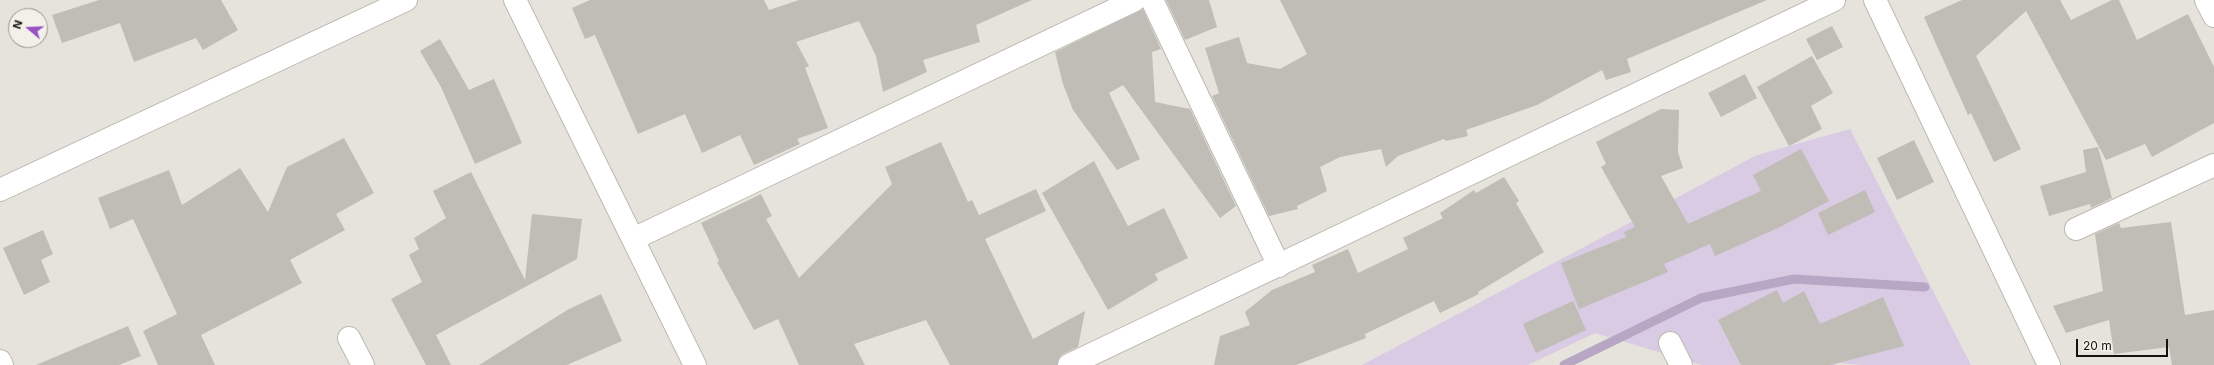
<!DOCTYPE html>
<html>
<head>
<meta charset="utf-8">
<style>
  body { margin:0 }
  #map { position:relative; width:2214px; height:365px; overflow:hidden; background:#e5e3db; font-family:Inter,sans-serif }
  canvas { display:block }
  .north { position:absolute; left:8px; top:8px; width:40px; height:40px; box-sizing:border-box; background:#f2f0e8; border:1px solid #999892; border-radius:50%; rotate:289deg; font-size:11px; font-weight:700; line-height:16px; text-align:center; color:#141310 }
  .north::after { content:''; display:block; margin:auto; width:14px; height:18px; background:#9751c5; clip-path:polygon(50% 0,100% 100%,50% 72%,0 100%) }
  .scale { position:absolute; left:2076px; top:339px; width:92px; height:18px; box-sizing:border-box; border:2px solid #141310; border-top:0; padding-left:5px; font-size:12px; line-height:14px; white-space:nowrap; color:#141310; -webkit-text-stroke:3px #f2f0e8; paint-order:stroke }
</style>
</head>
<body>
<div id="map">
<canvas width="2214" height="365"></canvas>
<div class="north">N</div>
<div class="scale">20 m</div>
</div>
<script>
const g = document.querySelector('canvas').getContext('2d');
g.lineJoin = 'round';
function paint(path, color) { g.fillStyle = color; g.fill(path, 'evenodd'); }
function stroke(path, color, width, dash) { g.strokeStyle = color; g.lineWidth = width; g.lineCap = dash ? 'butt' : 'round'; g.setLineDash(dash || []); g.stroke(path); }
paint(new Path2D(`
  M 1850,129 L 1971,365 L 1862,365 L 1839,363 L 1834,365 L 1702,365 L 1595,333 L 1528,365 L 1362,365 L 1757,155 Z`), '#d9cbe4');
stroke(new Path2D(`
  M 1564,365 L 1701,298 L 1794,279 L 1925,287`), '#b7a7c4', 9);
paint(new Path2D(`
  M 99,0 L 221,0 L 238,30 L 203,50 L 196,38 L 134,62 L 120,23 L 62,43 L 52,15 Z
  M 590,0 L 764,0 L 769,10 L 799,0 L 1032,0 L 976,25 L 980,42 L 923,60 L 927,72 L 883,92 L 876,56 L 859,21 L 796,42 L 809,66 L 805,68 L 828,128 L 797,139 L 800,144 L 754,165 L 740,135 L 702,153 L 685,114 L 638,134 L 595,35 L 585,39 L 572,8 Z
  M 1166,0 L 1209,0 L 1217,27 L 1185,40 Z
  M 1280,0 L 1767,0 L 1627,59 L 1631,72 L 1606,80 L 1602,70 L 1537,105 L 1466,130 L 1468,136 L 1446,141 L 1444,139 L 1398,156 L 1386,167 L 1381,149 L 1340,157 L 1320,167 L 1327,191 L 1297,206 L 1298,209 L 1269,216 L 1212,96 L 1219,93 L 1205,48 L 1239,37 L 1247,63 L 1280,69 L 1307,54 Z
  M 1962,0 L 2060,0 L 2071,20 L 2112,0 L 2119,0 L 2137,40 L 2188,14 L 2214,67 L 2214,123 L 2152,157 L 2145,144 L 2106,160 L 2026,11 L 1976,56 L 2021,149 L 1994,162 L 1971,113 L 1968,115 L 1924,17 Z
  M 1143,9 L 1161,49 L 1152,52 L 1155,102 L 1190,109 L 1236,206 L 1220,218 L 1123,85 L 1109,93 L 1140,159 L 1117,170 L 1073,110 L 1063,84 L 1055,52 Z
  M 1832,26 L 1843,47 L 1817,60 L 1806,39 Z
  M 440,39 L 469,90 L 494,79 L 522,143 L 475,164 L 441,87 L 420,51 Z
  M 1812,56 L 1833,93 L 1811,106 L 1822,129 L 1789,146 L 1757,87 Z
  M 1745,74 L 1757,98 L 1721,117 L 1708,93 Z
  M 1661,109 L 1679,110 L 1678,152 L 1683,168 L 1661,176 L 1688,224 L 1761,191 L 1753,175 L 1801,149 L 1829,201 L 1780,227 L 1715,256 L 1710,244 L 1664,264 L 1668,272 L 1579,309 L 1561,263 L 1626,237 L 1624,232 L 1635,227 L 1601,167 L 1606,164 L 1596,142 Z
  M 344,138 L 374,193 L 336,214 L 345,230 L 290,260 L 302,283 L 201,335 L 215,365 L 158,365 L 143,331 L 177,314 L 133,219 L 110,229 L 98,198 L 169,170 L 182,205 L 240,168 L 268,212 L 287,167 Z
  M 1914,140 L 1934,182 L 1897,200 L 1877,158 Z
  M 941,142 L 968,202 L 972,200 L 979,215 L 1036,189 L 1046,211 L 985,239 L 1033,339 L 1085,311 L 1078,347 L 1063,354 L 1059,358 L 1057,365 L 950,365 L 926,320 L 854,344 L 865,365 L 799,365 L 778,319 L 754,330 L 717,262 L 719,261 L 701,223 L 761,194 L 772,216 L 766,219 L 799,278 L 892,184 L 885,167 Z
  M 2098,147 L 2112,198 L 2091,208 L 2090,204 L 2049,216 L 2040,186 L 2086,172 L 2083,150 Z
  M 1094,161 L 1128,226 L 1164,208 L 1188,258 L 1155,274 L 1158,280 L 1108,310 L 1042,193 Z
  M 471,172 L 525,280 L 532,214 L 582,219 L 577,259 L 436,335 L 451,365 L 426,365 L 391,299 L 422,282 L 409,255 L 419,249 L 414,238 L 446,218 L 433,191 Z
  M 1504,177 L 1519,201 L 1516,203 L 1544,252 L 1478,292 L 1479,294 L 1440,313 L 1434,301 L 1365,334 L 1366,338 L 1296,365 L 1214,365 L 1220,336 L 1250,325 L 1245,312 L 1272,290 L 1315,272 L 1312,265 L 1348,249 L 1358,273 L 1408,249 L 1403,238 L 1443,218 L 1440,213 L 1474,190 L 1476,193 Z
  M 1865,190 L 1875,212 L 1828,235 L 1818,213 Z
  M 2171,222 L 2185,315 L 2214,310 L 2214,365 L 2172,365 L 2169,347 L 2114,354 L 2109,320 L 2066,333 L 2053,306 L 2103,291 L 2095,234 L 2119,223 L 2121,228 Z
  M 43,230 L 53,254 L 41,260 L 50,282 L 24,295 L 3,248 Z
  M 1777,290 L 1783,303 L 1804,291 L 1820,324 L 1883,297 L 1904,346 L 1830,365 L 1741,365 L 1718,320 Z
  M 601,294 L 622,341 L 567,365 L 479,365 L 569,309 Z
  M 1573,301 L 1586,330 L 1536,353 L 1523,324 Z
  M 128,326 L 141,356 L 119,365 L 36,365 Z`), '#bfbdb5');
const minor = new Path2D(`
  M 515,0 L 695,365
  M 1152,0 L 1279,266
  M 1875,0 L 2049,365
  M 2206,0 L 2214,16
  M 0,190 L 406,0
  M 2076,229 L 2214,165
  M 633,239 L 1135,0
  M 349,338 L 363,365
  M 1670,343 L 1681,365
  M 0,361 L 2,365
  M 1069,365 L 1834,0`);
stroke(minor, '#bbb9b1', 24);
stroke(minor, '#fff', 22);
</script>
</body>
</html>
